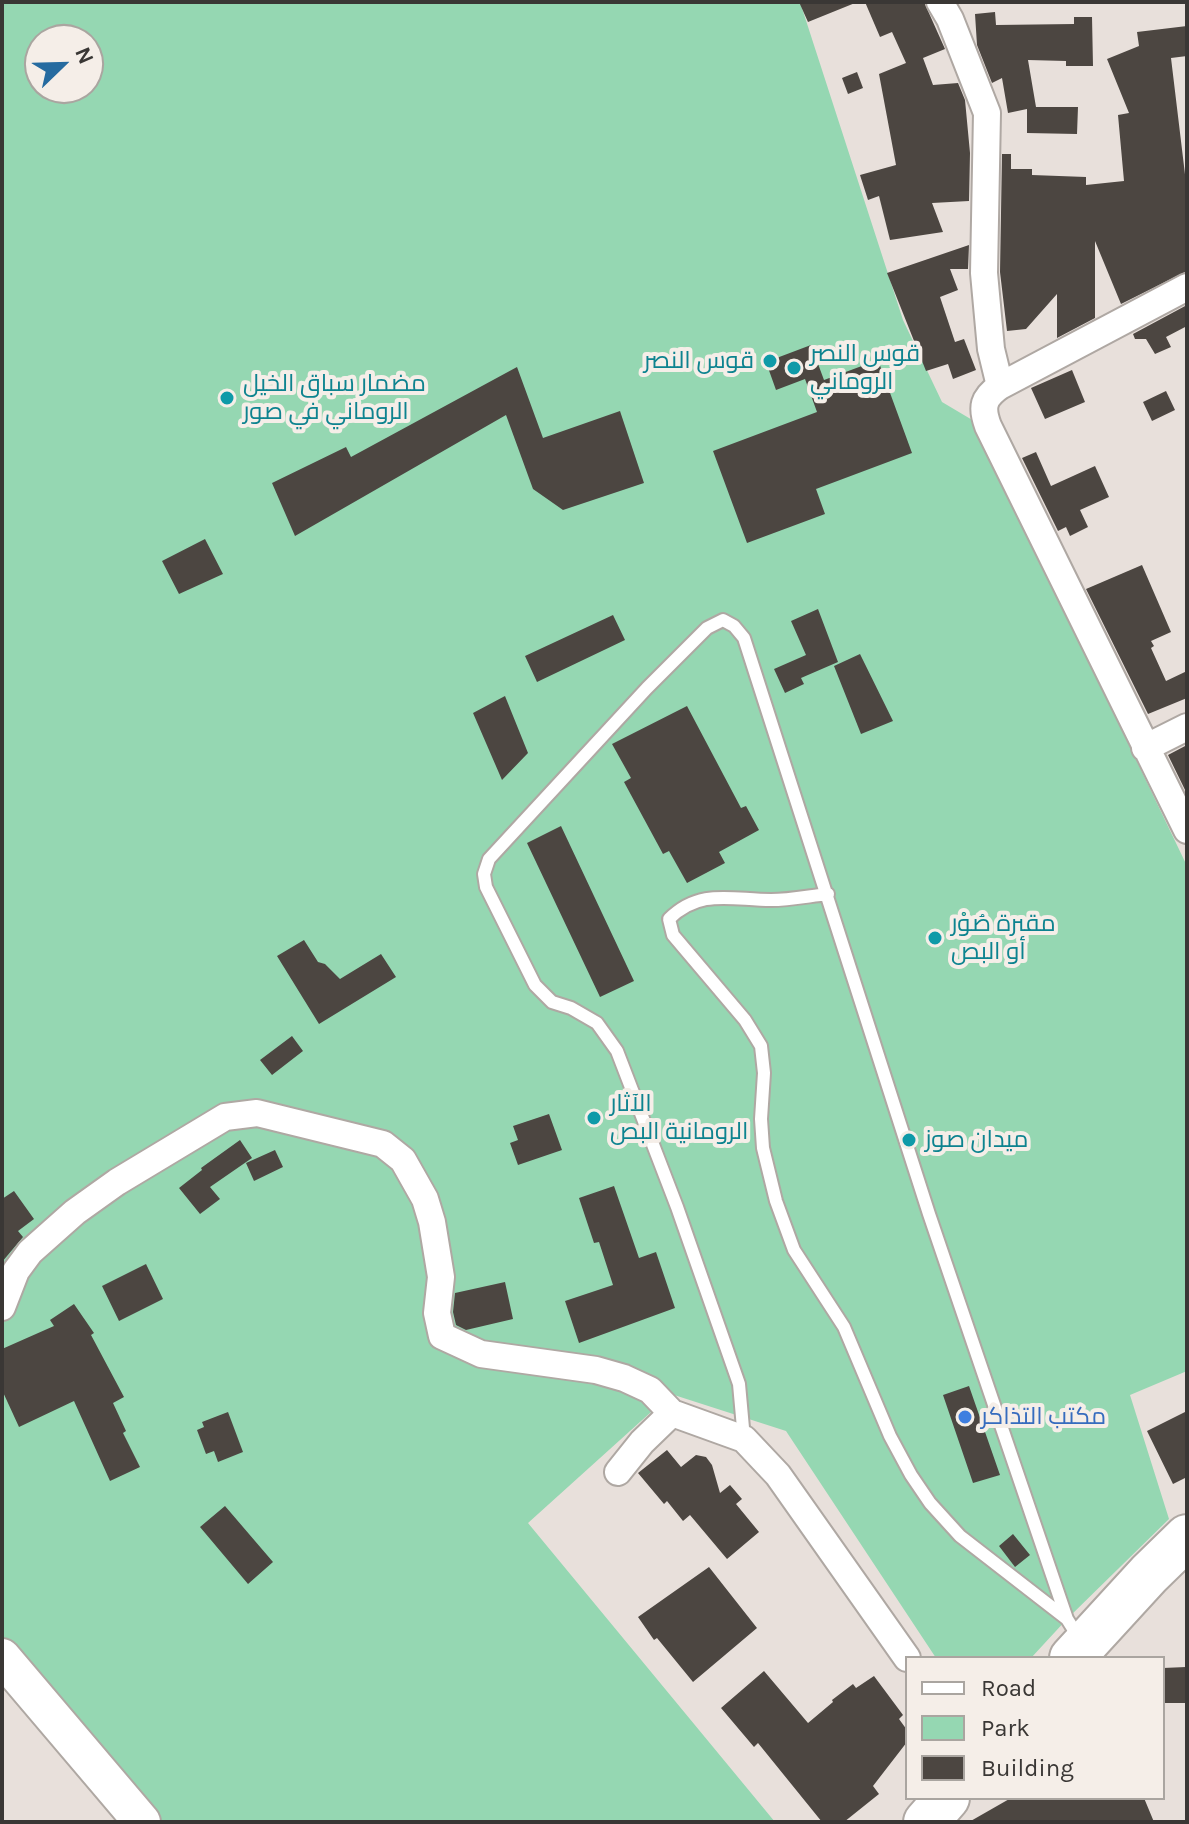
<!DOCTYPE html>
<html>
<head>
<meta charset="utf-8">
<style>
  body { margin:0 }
  #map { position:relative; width:1189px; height:1824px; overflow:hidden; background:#e8e0db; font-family:Karla,sans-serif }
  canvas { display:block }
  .frame { position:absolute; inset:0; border:4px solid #3a3735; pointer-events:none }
  .legend { position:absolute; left:905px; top:1656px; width:260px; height:144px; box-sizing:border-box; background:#f5eee8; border:2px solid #aaa5a0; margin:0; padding:10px 14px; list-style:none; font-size:24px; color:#3a3735 }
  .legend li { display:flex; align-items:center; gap:16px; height:40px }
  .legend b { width:40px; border:2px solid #aaa5a0 }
  .north { position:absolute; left:24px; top:24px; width:80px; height:80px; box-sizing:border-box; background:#f5eee8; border:2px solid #aaa5a0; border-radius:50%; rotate:67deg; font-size:22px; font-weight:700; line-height:32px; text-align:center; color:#3a3735 }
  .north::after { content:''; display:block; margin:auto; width:28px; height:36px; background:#266ba0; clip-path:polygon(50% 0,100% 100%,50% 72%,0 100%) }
</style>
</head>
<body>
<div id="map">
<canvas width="1189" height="1824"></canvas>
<div class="frame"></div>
<ul class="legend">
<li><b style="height:10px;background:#fff"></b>Road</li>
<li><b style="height:22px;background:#95d7b2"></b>Park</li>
<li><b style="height:22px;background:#4c4641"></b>Building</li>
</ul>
<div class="north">N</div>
</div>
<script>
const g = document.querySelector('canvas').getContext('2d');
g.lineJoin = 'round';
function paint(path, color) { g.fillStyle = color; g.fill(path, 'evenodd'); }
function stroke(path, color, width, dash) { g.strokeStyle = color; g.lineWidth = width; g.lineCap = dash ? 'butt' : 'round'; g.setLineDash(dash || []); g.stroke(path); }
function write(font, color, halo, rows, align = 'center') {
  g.font = font + ' Karla,Cairo,sans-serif'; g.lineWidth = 8; g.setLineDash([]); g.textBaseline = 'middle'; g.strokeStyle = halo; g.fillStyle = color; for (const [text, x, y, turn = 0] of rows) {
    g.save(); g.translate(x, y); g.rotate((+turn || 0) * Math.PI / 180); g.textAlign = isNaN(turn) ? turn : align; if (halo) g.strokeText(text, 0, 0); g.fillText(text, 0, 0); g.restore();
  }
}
paint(new Path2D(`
  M 2,2 L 800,2 L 903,320 L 942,402 L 974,421 L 1187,866 L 1187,1371 L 1130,1395 L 1169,1519 L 1067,1619 L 1031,1658 L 936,1658 L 786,1431 L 671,1394 L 528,1523 L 775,1822 L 162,1822 L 17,1652 L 2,1640 ZM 40,40 L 88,40 L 88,88 L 40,88 Z`), '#95d7b2');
paint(new Path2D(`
  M 799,2 L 855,2 L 855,3 L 808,22 Z
  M 865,2 L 924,2 L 945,49 L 923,58 L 933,85 L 958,83 L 965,100 L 970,153 L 969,201 L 932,203 L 943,232 L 890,240 L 879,196 L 868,200 L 860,175 L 896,165 L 879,74 L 906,63 L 892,32 L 880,37 Z
  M 995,12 L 996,25 L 1074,24 L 1074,17 L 1092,17 L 1093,66 L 1066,66 L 1066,61 L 1028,60 L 1036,107 L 1078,107 L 1077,134 L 1027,133 L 1027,109 L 1008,113 L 1002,78 L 992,83 L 977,45 L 975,14 Z
  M 1187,26 L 1187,56 L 1171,58 L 1187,191 L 1187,271 L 1121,304 L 1095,241 L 1095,318 L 1057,338 L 1057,294 L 1026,329 L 1007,331 L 1000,272 L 1002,154 L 1011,154 L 1011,169 L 1032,169 L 1032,175 L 1086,177 L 1086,185 L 1124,181 L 1118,115 L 1129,113 L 1107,59 L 1139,46 L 1137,32 Z
  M 857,72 L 863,88 L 848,94 L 842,78 Z
  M 969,245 L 968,269 L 950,269 L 958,290 L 940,297 L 955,342 L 964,339 L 976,370 L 953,379 L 948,364 L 926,371 L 887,273 Z
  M 1187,305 L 1187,326 L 1166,337 L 1171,347 L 1155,354 L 1146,339 L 1135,339 L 1133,334 Z
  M 811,345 L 824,380 L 878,360 L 912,453 L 816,489 L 825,514 L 747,543 L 713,451 L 817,412 L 805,379 L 776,390 L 766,362 Z
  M 517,367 L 543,438 L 620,411 L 644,483 L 563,510 L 533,489 L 506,415 L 295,536 L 272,483 L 346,447 L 351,457 Z
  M 1072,370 L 1085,402 L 1045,419 L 1031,388 Z
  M 1166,391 L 1175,410 L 1152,421 L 1143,402 Z
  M 1036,452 L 1051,486 L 1095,466 L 1109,497 L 1080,510 L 1088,527 L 1070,536 L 1066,527 L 1058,531 L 1022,458 Z
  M 205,539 L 223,574 L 179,594 L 162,561 Z
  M 1142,565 L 1171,632 L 1151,641 L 1154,646 L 1151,648 L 1166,681 L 1187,671 L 1187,698 L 1148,714 L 1086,589 Z
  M 818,609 L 838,662 L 801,678 L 804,684 L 785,693 L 774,669 L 806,655 L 791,621 Z
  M 613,615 L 625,640 L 537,682 L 525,656 Z
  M 860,654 L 893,721 L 861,734 L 834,666 Z
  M 505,696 L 528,753 L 502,780 L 473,713 Z
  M 687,706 L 741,808 L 746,806 L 759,830 L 719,852 L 725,863 L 687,883 L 669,851 L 663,854 L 624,782 L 631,778 L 612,744 Z
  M 1187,745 L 1187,794 L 1168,755 Z
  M 561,826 L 634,981 L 600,997 L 527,843 Z
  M 304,940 L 318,962 L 325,964 L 340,979 L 381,954 L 396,977 L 319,1024 L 277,956 Z
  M 292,1036 L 303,1051 L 272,1075 L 260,1060 Z
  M 549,1114 L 562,1150 L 518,1165 L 510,1143 L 518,1140 L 513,1126 Z
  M 240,1140 L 252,1158 L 210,1187 L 220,1199 L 200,1214 L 179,1188 L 202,1170 L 201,1168 Z
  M 275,1150 L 283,1167 L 254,1181 L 246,1163 Z
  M 614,1186 L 639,1258 L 656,1252 L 675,1308 L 579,1343 L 565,1301 L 613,1285 L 599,1242 L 594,1243 L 579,1198 Z
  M 14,1191 L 34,1219 L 18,1231 L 23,1237 L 2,1262 L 2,1199 Z
  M 146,1264 L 163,1299 L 119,1321 L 102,1286 Z
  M 505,1282 L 513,1319 L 466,1330 L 456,1325 L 453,1312 L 455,1293 Z
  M 74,1304 L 94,1333 L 91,1335 L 124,1397 L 113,1403 L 126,1431 L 123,1433 L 140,1467 L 110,1481 L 74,1401 L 19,1427 L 2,1390 L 2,1349 L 54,1326 L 50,1320 Z
  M 969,1386 L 1000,1475 L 973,1483 L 943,1395 Z
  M 1187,1411 L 1187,1477 L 1173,1484 L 1147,1431 Z
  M 228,1412 L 243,1452 L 218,1462 L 214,1451 L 206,1454 L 197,1430 L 204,1427 L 202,1422 Z
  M 667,1450 L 681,1467 L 696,1455 L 706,1457 L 712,1465 L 720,1493 L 730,1485 L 742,1499 L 736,1504 L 759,1532 L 727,1559 L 690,1515 L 683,1521 L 667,1501 L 664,1504 L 638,1473 Z
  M 225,1506 L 273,1562 L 248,1584 L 200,1527 Z
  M 1013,1534 L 1030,1555 L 1015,1567 L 999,1546 Z
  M 709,1567 L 757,1628 L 693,1682 L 657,1638 L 654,1640 L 638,1617 Z
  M 1186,1667 L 1187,1703 L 1163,1703 L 1163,1668 Z
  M 764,1671 L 808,1723 L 833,1702 L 832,1700 L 853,1684 L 856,1688 L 874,1676 L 903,1715 L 899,1719 L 907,1730 L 907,1742 L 873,1786 L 879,1794 L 844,1822 L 822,1822 L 758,1743 L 754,1747 L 721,1708 Z
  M 1011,1798 L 1144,1798 L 1154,1822 L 969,1822 Z`), '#4c4641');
const lane = new Path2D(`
  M 828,894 C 809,896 790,900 771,900 C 732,900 700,888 669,919 L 673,935 L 745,1020 L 761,1046 L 764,1073 L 761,1119 L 763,1148 L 776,1201 L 794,1250 L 844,1327 L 890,1436 L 911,1475 L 930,1503 L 960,1536 L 1067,1619
  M 744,1439 L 739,1384 L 677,1207 L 617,1051 L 597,1023 L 571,1008 L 552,1002 L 535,985 L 486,887 L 484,874 L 489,859 L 647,688 L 707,628 L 723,620 L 734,626 L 744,638 L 929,1214 L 1067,1619 L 1079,1638`);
const street = new Path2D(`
  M 940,2 L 950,19 L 987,113 L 984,273 L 991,349 L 1000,386
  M 1187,287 L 1000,386 C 983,398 981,407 988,426 L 1187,830
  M 1145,748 L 1187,727
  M 2,1307 L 16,1271 L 30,1252 L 75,1212 L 117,1182 L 225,1117 L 257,1113 L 383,1144 L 403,1160 L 425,1199 L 432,1222 L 441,1277 L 437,1313 L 442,1336 L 481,1354 L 596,1370 L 624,1378 L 650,1390 L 672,1413 L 744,1439 L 778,1475 L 907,1658
  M 618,1472 L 642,1442 L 672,1413`);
const secondary = new Path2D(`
  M 2,1657 L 142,1822`);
const highway = new Path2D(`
  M 1072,1658 L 1149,1574 L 1187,1537
  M 926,1822 L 947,1798`);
stroke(lane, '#afa8a3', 16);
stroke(street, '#afa8a3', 30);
stroke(secondary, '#afa8a3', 40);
stroke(highway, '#afa8a3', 48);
stroke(lane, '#fff', 12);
stroke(street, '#fff', 26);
stroke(secondary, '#fff', 36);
stroke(highway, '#fff', 44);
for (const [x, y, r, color] of [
  [770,361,8,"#0f9aa8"],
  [794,368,8,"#0f9aa8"],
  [227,398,8,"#0f9aa8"],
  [935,938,8,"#0f9aa8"],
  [594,1118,8,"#0f9aa8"],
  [909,1140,8,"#0f9aa8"],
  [965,1417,8,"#3f7fe0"]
]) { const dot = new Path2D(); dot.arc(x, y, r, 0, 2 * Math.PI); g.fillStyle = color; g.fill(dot); stroke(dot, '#f5eee8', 3); }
write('24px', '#0d838f', '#f5eee8', [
  ["قوس النصر",810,354],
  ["الروماني",810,382],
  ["قوس النصر",754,361,"right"],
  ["مضمار سباق الخيل",243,384],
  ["الروماني في صور",243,412],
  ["مقبرة صُوْر",951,924],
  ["أو البص",951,952],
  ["الآثار",610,1104],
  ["الرومانية البص",610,1132],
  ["ميدان صوز",925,1140]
], 'left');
write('24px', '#366cbe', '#f5eee8', [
  ["مكتب التذاكر",981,1417]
], 'left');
</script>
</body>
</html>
